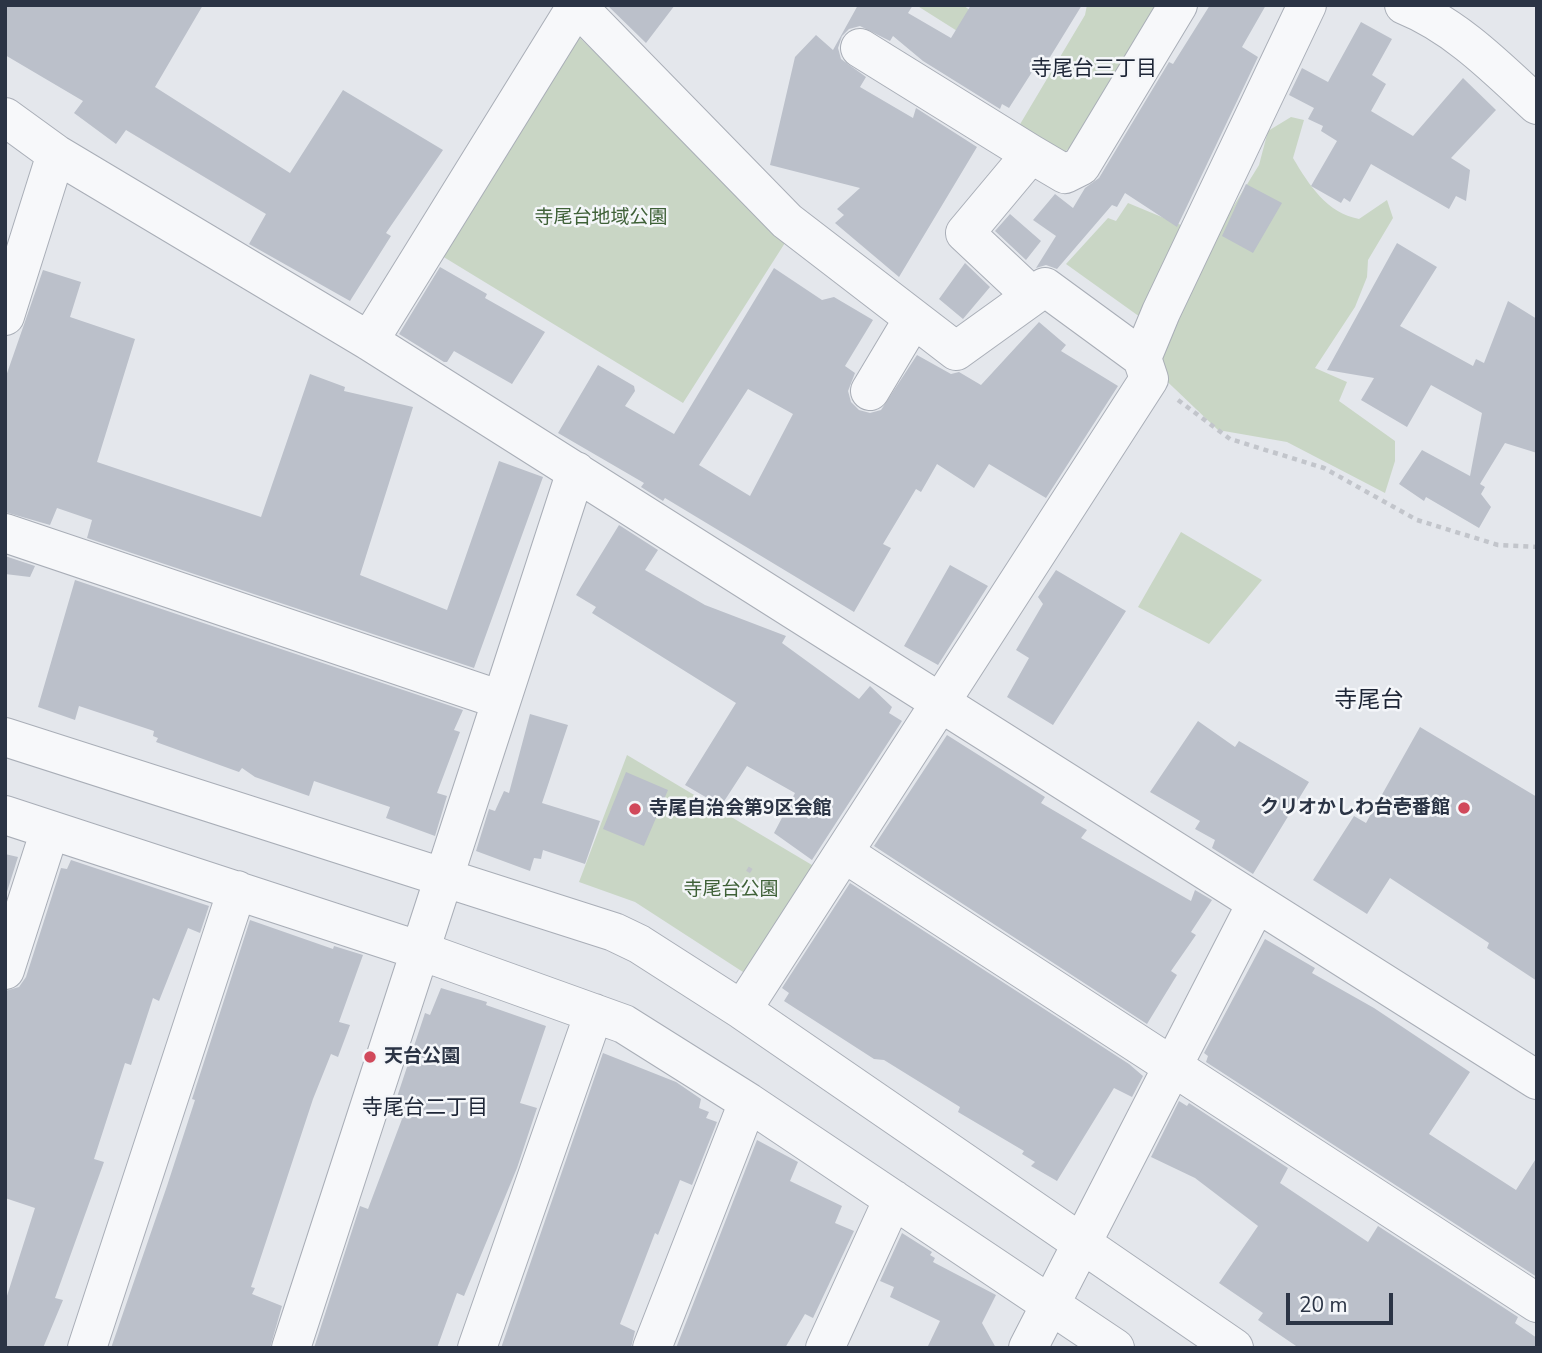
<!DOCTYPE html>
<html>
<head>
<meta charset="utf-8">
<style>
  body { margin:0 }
  #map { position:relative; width:1542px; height:1353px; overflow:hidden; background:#e4e7ec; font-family:"Nunito Sans",sans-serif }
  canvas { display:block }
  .frame { position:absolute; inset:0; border:7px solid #2b3445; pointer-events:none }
  .scale { position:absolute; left:1286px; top:1293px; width:107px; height:32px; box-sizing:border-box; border:4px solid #2b3445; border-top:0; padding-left:9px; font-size:21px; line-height:24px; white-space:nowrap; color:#2b3445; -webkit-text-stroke:5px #f4f6f9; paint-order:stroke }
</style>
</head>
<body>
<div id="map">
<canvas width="1542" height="1353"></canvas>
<div class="frame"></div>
<div class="scale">20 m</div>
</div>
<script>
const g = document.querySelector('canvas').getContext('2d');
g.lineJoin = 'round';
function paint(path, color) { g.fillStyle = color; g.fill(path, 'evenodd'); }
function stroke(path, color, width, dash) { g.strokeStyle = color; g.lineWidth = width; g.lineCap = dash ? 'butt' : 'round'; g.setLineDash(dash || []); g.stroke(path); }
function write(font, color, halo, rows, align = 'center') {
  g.font = font + ' "Nunito Sans","Noto Sans JP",sans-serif'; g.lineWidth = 5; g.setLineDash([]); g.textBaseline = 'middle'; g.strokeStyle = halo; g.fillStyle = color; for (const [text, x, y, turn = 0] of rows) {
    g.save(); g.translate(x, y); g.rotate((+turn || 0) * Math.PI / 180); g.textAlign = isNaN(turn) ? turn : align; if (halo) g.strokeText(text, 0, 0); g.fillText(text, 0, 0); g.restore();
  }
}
paint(new Path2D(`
  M 916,5 L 963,5 L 984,21 L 973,41 Z
  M 1087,5 L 1160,5 L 1086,133 L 1058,158 L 1016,131 L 1085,15 Z
  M 578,36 L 779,231 L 790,235 L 683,403 L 442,256 Z
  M 1291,117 L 1304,120 L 1293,158 C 1309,185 1327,213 1359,219 L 1387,200 L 1393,218 L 1368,260 L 1367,277 L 1355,307 L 1315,368 L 1347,382 L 1339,401 L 1395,441 L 1395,461 L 1385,493 L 1287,442 L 1218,430 L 1152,367 L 1178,296 L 1259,165 L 1268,131 Z
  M 1128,203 L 1193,230 L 1147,322 L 1066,264 L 1108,218 L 1116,221 Z
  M 1181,532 L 1262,580 L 1209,644 L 1138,607 Z
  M 627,755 L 817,868 L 758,967 L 743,972 L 635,902 L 579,882 Z`), '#c9d6c5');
paint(new Path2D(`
  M 5,5 L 203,5 L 155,87 L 290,173 L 343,90 L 443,150 L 386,233 L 391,236 L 350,301 L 249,244 L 266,214 L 126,130 L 116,144 L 74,113 L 83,101 L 5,55 Z
  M 607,5 L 675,5 L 646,43 Z
  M 858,5 L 913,5 L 908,13 L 951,38 L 971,5 L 1082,5 L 1047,62 L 1041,58 L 1009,108 L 1002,104 L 1000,109 L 923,61 L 893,36 L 890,41 L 860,26 L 849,29 L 842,36 L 838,48 L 841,59 L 866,77 L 860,87 L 913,118 L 916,108 L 977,147 L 899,277 L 835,223 L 844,215 L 837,209 L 860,188 L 770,165 L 795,57 L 816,35 L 833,50 Z
  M 1210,5 L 1266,5 L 1242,47 L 1258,57 L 1177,227 L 1125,193 L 1117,207 L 1112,205 L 1057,269 L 1046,265 L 1036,268 L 1056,236 L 1033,220 L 1055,194 L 1073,208 L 1085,188 L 1099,178 L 1169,62 L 1173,64 Z
  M 1361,22 L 1392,39 L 1372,75 L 1386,84 L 1371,111 L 1413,136 L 1463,78 L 1496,110 L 1451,158 L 1470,170 L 1466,201 L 1456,196 L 1449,209 L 1371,164 L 1350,202 L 1344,198 L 1341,203 L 1311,186 L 1337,141 L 1321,131 L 1323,126 L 1308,119 L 1314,108 L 1289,95 L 1302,68 L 1328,82 Z
  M 1246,184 L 1282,203 L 1253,253 L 1222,236 Z
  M 1010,214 L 1041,241 L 1026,260 L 995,231 Z
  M 1397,243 L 1437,267 L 1400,326 L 1473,366 L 1476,359 L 1484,363 L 1508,301 L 1537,319 L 1537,453 L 1505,443 L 1480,484 L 1485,487 L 1481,494 L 1491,507 L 1479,528 L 1426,497 L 1424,501 L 1399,484 L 1422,450 L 1470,476 L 1482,413 L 1431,385 L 1407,427 L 1361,400 L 1374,378 L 1327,370 Z
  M 965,263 L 990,287 L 963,319 L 939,299 Z
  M 440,267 L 487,294 L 485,298 L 545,332 L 512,384 L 454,351 L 447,362 L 444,362 L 399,334 Z
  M 774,268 L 822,300 L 834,297 L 873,320 L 845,366 L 855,373 L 848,391 L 851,402 L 859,410 L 870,413 L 881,410 L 917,355 L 951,374 L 959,372 L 981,385 L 1039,322 L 1066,345 L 1061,351 L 1118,386 L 1046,498 L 989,464 L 974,488 L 937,464 L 921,492 L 916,489 L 883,544 L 891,548 L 854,612 L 665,498 L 663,501 L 641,487 L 644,483 L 558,433 L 598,365 L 634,386 L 635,391 L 625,406 L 674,434 ZM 748,389 L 793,414 L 750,496 L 699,465 Z
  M 43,270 L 81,282 L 70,317 L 135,339 L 97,462 L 261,517 L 310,374 L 345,387 L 344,391 L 413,407 L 360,575 L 447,610 L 499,461 L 543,477 L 474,668 L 87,538 L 92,520 L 57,508 L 50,525 L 5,512 L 5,379 Z
  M 619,525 L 658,550 L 645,570 L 705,605 L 786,636 L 782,643 L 859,699 L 870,686 L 892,707 L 889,713 L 902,721 L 812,860 L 774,833 L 795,793 L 747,766 L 721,806 L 685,785 L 736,703 L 592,613 L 596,607 L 576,595 Z
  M 5,556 L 35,566 L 30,577 L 5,574 Z
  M 950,565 L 988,586 L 938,665 L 904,646 Z
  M 1056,570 L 1126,611 L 1053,725 L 1007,697 L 1029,658 L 1016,650 L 1043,604 L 1038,597 Z
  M 75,580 L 463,710 L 454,730 L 460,732 L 437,793 L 447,796 L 435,836 L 386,818 L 390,807 L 314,781 L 309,796 L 255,777 L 242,768 L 239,772 L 156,742 L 158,738 L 153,736 L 154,731 L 79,706 L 75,720 L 38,707 Z
  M 530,714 L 568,725 L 542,803 L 600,821 L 585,864 L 543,850 L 541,859 L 534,858 L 530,871 L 476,851 L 489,809 L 495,811 L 504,791 L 509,793 Z
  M 1198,721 L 1235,747 L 1239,741 L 1309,782 L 1253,874 L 1212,848 L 1215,840 L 1195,829 L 1200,821 L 1150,792 Z
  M 1420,727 L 1537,797 L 1537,981 L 1487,948 L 1489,943 L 1390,878 L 1367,914 L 1313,880 L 1354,816 L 1366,823 Z
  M 947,735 L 1045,797 L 1041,803 L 1087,830 L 1081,838 L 1191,901 L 1195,890 L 1212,900 L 1191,932 L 1196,935 L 1171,971 L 1177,975 L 1147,1024 L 874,846 Z
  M 626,772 L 668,790 L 644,846 L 603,829 Z
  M 5,854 L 18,857 L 5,898 Z
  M 71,860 L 209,906 L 200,933 L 188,928 L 159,1001 L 153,998 L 131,1065 L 125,1063 L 94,1159 L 104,1162 L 55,1298 L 63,1300 L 43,1348 L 5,1348 L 5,1302 L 35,1208 L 5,1198 L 5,991 L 19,987 L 26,977 L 61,868 L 67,869 Z
  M 850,883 L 1129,1064 L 1143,1076 L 1132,1097 L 1114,1088 L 1057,1181 L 1031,1166 L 1035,1162 L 1022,1154 L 1024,1151 L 958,1112 L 960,1107 L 884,1060 L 874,1059 L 784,1001 L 789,993 L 782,988 Z
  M 250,920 L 333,949 L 334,946 L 363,955 L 339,1022 L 350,1025 L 338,1057 L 331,1054 L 313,1099 L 251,1287 L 255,1288 L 252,1294 L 282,1306 L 270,1348 L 111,1348 L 167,1186 L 195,1100 L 192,1099 Z
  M 1265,939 L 1315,968 L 1312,973 L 1374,1008 L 1470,1072 L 1429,1134 L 1516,1190 L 1537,1157 L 1537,1277 L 1206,1062 L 1208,1056 L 1204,1053 Z
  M 441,988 L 487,1002 L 486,1005 L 546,1026 L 520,1103 L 537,1108 L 517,1168 L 464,1296 L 457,1293 L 437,1348 L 314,1348 L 360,1206 L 368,1209 L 402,1119 L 391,1115 L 425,1013 L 430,1015 Z
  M 603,1053 L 676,1082 L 701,1099 L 699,1108 L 709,1112 L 706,1118 L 717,1122 L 692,1185 L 680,1180 L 658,1235 L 655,1233 L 620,1324 L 635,1331 L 631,1348 L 501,1348 Z
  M 1179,1101 L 1187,1106 L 1189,1103 L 1288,1168 L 1280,1183 L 1368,1242 L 1378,1226 L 1518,1317 L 1515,1323 L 1537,1338 L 1537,1348 L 1299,1348 L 1258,1320 L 1263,1313 L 1219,1283 L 1258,1226 L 1195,1178 L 1151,1157 Z
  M 757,1140 L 798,1162 L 790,1181 L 842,1206 L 835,1223 L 854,1231 L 813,1318 L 805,1314 L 785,1348 L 676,1348 Z
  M 902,1233 L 932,1252 L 930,1255 L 935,1258 L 933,1262 L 996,1295 L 982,1323 L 996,1348 L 927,1348 L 940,1321 L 890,1297 L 894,1287 L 880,1281 Z`), '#bbc0ca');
const minor = new Path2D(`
  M 1404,5 C 1456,26 1497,68 1537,105
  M 577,6 L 787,221 L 956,351 L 1045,287 L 1142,358
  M 860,48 L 1031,154
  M 5,117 L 56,154 L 369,341 L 1537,1080
  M 1031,295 L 965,233 L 1031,154 L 1065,174 L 1081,166 L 1178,5
  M 5,316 L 56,154
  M 369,341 L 577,5
  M 870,391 L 913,319
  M 5,533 L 501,700
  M 5,737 L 614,932 L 639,944 L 742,1010 L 1234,1348
  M 5,815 L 421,951 L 624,1024 L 748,1102 L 1115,1348
  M 844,853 L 1537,1303
  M 5,970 L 50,830
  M 742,1010 L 1149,379 L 1142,358 L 1161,312 L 1307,5
  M 87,1348 L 237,890
  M 291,1348 L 576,471
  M 477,1348 L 594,1013
  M 652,1348 L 748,1102
  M 825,1348 L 893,1199
  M 1028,1348 L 1256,904`);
stroke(minor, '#a9aeb7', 40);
stroke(new Path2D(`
  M 1178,400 L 1230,439 L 1324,468 L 1417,520 L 1498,545 L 1537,547
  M 748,872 L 753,864`), '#c2c5cb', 4.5, [5, 5]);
stroke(minor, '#f7f8fa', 38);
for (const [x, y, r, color] of [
  [1464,808,7,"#d1495b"],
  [635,809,7,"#d1495b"],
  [370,1057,7,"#d1495b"]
]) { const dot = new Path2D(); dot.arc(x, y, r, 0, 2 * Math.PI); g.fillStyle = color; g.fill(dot); stroke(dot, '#f4f6f9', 2.5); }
write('19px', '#3f6138', '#f4f6f9', [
  ["寺尾台地域公園",601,218],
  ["寺尾台公園",731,890]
]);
write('bold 19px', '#2b3445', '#f4f6f9', [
  ["クリオかしわ台壱番館",1450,808,"right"],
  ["寺尾自治会第9区会館",649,809],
  ["天台公園",384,1057]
], 'left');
write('21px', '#1d2536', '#f4f6f9', [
  ["寺尾台三丁目",1094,70],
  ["寺尾台二丁目",425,1109]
]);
write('23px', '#1d2536', '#f4f6f9', [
  ["寺尾台",1369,701]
]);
</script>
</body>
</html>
